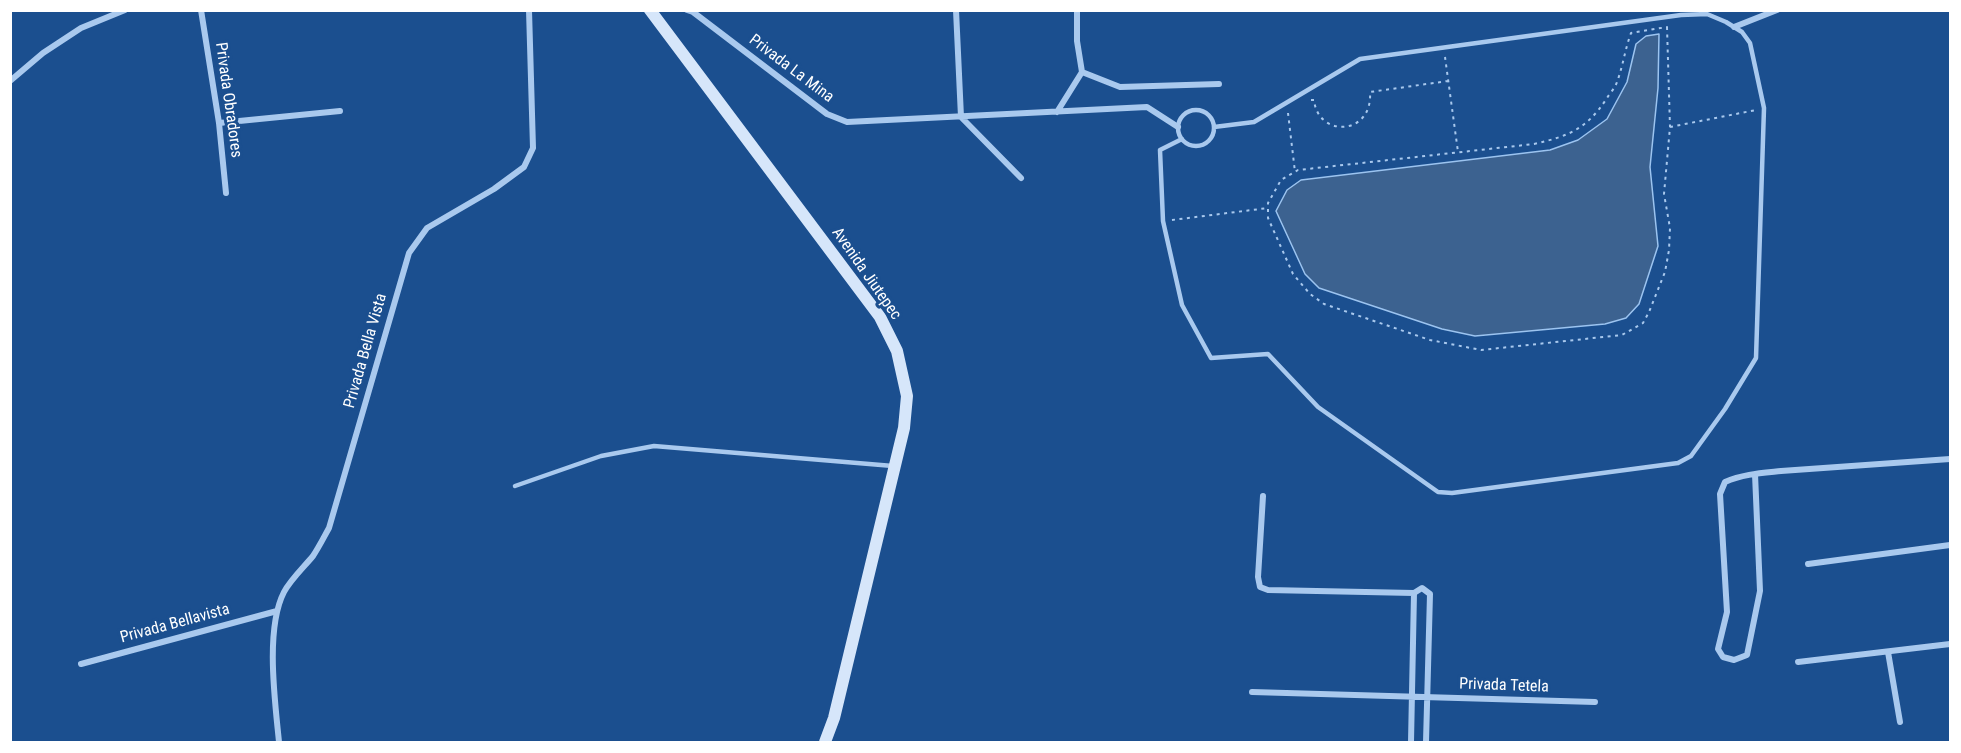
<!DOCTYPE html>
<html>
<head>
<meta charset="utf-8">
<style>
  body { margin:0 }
  #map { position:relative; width:1961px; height:753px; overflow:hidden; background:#1b4f8f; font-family:"Roboto Condensed",sans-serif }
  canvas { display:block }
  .frame { position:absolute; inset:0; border:12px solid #fff; pointer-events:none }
</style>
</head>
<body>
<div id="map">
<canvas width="1961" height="753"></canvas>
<div class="frame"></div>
</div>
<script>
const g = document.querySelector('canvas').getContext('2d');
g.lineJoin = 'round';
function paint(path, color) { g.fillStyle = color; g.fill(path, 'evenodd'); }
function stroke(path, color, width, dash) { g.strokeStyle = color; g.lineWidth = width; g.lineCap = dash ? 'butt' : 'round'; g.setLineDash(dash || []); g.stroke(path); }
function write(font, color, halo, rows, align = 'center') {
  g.font = font + ' "Roboto Condensed",sans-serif'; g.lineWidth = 6; g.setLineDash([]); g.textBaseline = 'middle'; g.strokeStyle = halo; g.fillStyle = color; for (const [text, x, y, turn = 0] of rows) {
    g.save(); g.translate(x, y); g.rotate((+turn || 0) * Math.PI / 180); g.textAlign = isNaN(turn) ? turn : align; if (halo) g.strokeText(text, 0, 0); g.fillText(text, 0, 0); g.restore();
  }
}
const water = new Path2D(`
  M 1659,34 L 1658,88 L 1650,167 L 1658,246 L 1639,304 L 1626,318 L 1605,324 L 1475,336 L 1442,329 L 1319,288 L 1305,274 L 1276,211 L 1287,190 L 1301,180 L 1550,150 L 1578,140 L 1607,119 L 1627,82 L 1636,44 L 1646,36 Z`);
paint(water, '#3c6290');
stroke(water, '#9cc4f0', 1.5);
stroke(new Path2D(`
  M 1667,27 L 1670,127 L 1664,194 L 1670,228 L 1669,250 L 1665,272 L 1649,312 L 1643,323 L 1622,335 L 1481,350 L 1430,340 L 1324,304 L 1310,294 L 1293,274 L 1268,218 L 1268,203 L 1281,180 L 1298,170 L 1534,144 C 1569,136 1587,129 1607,98 C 1610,93 1615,88 1617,82 C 1623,66 1625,49 1631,33 Z
  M 1445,57 L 1458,152
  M 1311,100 L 1314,100 C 1318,138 1373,136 1370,92 L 1448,81
  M 1288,113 L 1295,172
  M 1670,127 L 1756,110
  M 1172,220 L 1268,208`), '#a9c9ee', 2, [3, 4.5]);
stroke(new Path2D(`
  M1178 128a18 18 0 1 1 36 0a18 18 0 1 1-36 0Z
  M 1182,139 L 1160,150 L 1163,221 L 1182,305 L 1211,358 L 1268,354 L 1318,407 L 1438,492 L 1452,493 L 1678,463 L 1691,456 L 1725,409 L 1756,358 L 1764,108 L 1750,43 L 1742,32 L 1726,22 L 1707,14 L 1681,15 L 1360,59 L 1254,122 L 1214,127
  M 515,486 L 601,456 L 654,446 L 893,466`), '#a9c9ee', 4.5);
stroke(new Path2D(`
  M 201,10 L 219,123 L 226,193
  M 687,10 L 693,12 L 827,114 L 847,122 L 1147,107 L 1178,127
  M 956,10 L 961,117 L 1021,178
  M 1734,27 L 1777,10
  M 1082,72 L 1120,87 L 1219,84
  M 10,81 L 43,53 L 81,28 L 125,10
  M 1057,112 L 1082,72 L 1077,41 L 1077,10
  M 219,123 L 340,111
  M 1755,474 L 1760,591 L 1747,655 L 1734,660 L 1723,657 L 1718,649 L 1727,612 L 1720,494 L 1725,482 C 1743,474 1762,473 1781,471 L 1950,459
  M 1263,496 L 1258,577 L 1260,587 L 1268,590 L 1414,593
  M 1808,564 L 1950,545
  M 1888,652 L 1900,722
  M 1798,662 L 1950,644
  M 81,664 L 277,611
  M 1252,692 L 1595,702
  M 279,742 C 275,701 265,629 284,592 C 291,579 304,567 313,556 C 319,547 324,537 329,528 L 409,253 L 427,228 L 494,189 L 524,167 L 533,148 L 529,10
  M 1411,742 L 1414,593 L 1422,588 L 1430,594 L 1426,742`), '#a9c9ee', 6);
stroke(new Path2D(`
  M 650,10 L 880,317 L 897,351 L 907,396 L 904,428 L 834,718 L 825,742`), '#d6e6fa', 12);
write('16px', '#fff', '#1b4f8f', [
  ["Privada La Mina",791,69,37],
  ["Privada Obradores",228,100,82],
  ["Avenida Jiutepec",866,274,55],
  ["Privada Bella Vista",366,351,-74],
  ["Privada Bellavista",175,624,-15],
  ["Privada Tetela",1504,686,2]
]);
</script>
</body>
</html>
